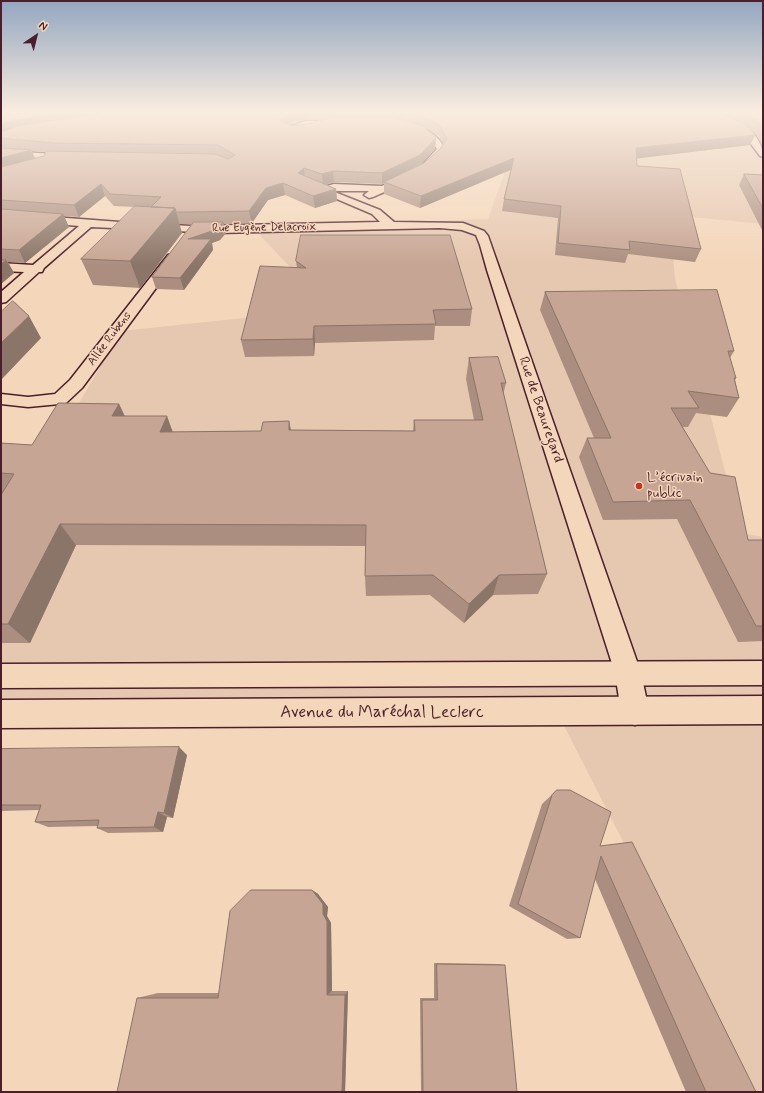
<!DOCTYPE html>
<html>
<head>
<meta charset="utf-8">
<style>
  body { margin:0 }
  #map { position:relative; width:764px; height:1093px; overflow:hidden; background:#f4d6ba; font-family:Mynerve,sans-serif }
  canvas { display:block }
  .frame { position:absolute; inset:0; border:2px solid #4a1f2b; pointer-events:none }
  .north { position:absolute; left:16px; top:16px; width:40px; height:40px; -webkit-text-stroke:3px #f4d6ba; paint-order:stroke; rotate:35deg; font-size:11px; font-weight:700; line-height:16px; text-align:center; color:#4a1f2b }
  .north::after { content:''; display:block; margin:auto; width:14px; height:18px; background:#4a1f2b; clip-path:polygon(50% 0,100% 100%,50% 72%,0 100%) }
</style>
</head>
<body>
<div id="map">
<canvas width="764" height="1093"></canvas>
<div class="frame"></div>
<div class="north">N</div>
</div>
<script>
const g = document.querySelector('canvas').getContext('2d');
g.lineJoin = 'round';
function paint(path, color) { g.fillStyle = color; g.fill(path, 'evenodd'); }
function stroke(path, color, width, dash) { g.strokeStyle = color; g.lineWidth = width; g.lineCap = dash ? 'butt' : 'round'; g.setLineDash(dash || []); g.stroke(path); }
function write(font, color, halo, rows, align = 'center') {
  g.font = font + ' Mynerve,sans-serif'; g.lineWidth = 3; g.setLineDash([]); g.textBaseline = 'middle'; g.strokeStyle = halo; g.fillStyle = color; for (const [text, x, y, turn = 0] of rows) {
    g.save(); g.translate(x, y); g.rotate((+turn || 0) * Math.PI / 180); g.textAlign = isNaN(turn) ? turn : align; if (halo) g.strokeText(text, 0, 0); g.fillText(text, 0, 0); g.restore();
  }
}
paint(new Path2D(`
  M 763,113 L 763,224 L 670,215 L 675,279 L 741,533 L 763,537 L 763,1092 L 751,1092 L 557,712 L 725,696 L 1,728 L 1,537 L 121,331 L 330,309 L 252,227 L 488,219 L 514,146 Z`), '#e6c7af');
const street = new Path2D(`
  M 702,113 C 711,113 741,123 749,129 C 757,136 763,147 763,157 L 760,156 L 743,133 L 702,115 Z
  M 306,121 L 341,121 L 345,123 L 341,125 L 306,125 L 297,128 L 305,131 C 300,135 287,133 282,129 Z
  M 406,126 C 422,123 439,136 445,149 C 429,176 400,185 373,197 L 369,198 L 364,195 L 369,191 L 332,191 L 380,210 L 394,222 L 463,223 L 484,231 L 488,236 L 641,673 L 649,711 L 645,721 L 635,725 L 625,721 L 621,711 L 615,673 L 487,270 L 480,245 L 476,235 L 462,230 L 440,228 L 217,233 L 91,227 L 44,268 L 42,272 L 39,272 L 6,302 L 1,303 L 1,292 L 24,272 L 1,271 L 1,263 L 33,265 L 79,226 L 1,219 L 1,213 L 120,222 L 191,226 L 380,222 L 372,214 L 304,185 L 309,182 L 323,187 L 334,184 L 382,186 L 420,167 L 437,149 L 429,138 L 406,130 Z
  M 1,149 L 7,151 L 69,155 L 74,158 L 69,161 L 5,157 L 1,155 Z
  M 172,254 L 178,258 L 176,261 L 82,388 L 66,403 L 60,404 L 28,407 L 1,404 L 1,394 L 28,397 L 55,394 L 70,380 L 168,255 Z`);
const secondary = new Path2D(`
  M 763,661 L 763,685 L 1,688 L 1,664 Z
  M 763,696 L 763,724 L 1,728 L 1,700 Z`);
stroke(street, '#4a1f2b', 3);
stroke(secondary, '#4a1f2b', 3);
paint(street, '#f4d6ba');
paint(secondary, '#f4d6ba');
paint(new Path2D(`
  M 1,113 L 763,113 L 763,144 L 762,144 L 756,134 L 751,130 L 755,135 L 750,145 L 637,158 L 637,166 L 701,249 L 695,262 L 628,254 L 625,263 L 555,255 L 558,218 L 502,211 L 504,199 L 511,170 L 420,208 L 384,194 L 384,183 L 382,184 L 334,182 L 326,185 L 336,189 L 337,201 L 315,208 L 285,195 L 268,200 L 252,223 L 224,224 L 226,233 L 220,240 L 212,243 L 213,250 L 184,290 L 156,289 L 152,277 L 192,224 L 179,224 L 182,233 L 140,288 L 93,285 L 81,259 L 135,207 L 114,206 L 105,196 L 79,217 L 64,216 L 69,227 L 25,263 L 8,262 L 14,273 L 1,284 ZM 311,119 L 326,119 L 307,124 L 293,126 L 289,125 L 294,122 ZM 425,128 L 429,130 L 439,136 L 443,144 L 440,149 L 424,163 L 420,165 L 435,149 L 436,138 ZM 32,151 L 46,152 L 44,156 L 35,158 Z
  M 744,174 L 763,175 L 763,232 L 739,185 Z
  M 296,261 L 472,309 L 470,326 L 435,326 L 434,340 L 315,343 L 314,356 L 245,357 L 241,340 L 297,268 Z
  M 545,292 L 734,351 L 730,358 L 736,378 L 735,380 L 739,398 L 727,417 L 696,413 L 688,427 L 682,427 L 748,540 L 763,540 L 763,641 L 738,642 L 677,519 L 603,520 L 579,457 L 587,438 L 594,438 L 540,310 Z
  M 469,358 L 506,383 L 503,395 L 547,574 L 538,594 L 493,595 L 464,623 L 430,595 L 366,596 L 365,576 L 366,546 L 76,545 L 30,643 L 1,643 L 1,495 L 2,494 L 1,493 L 1,443 L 32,445 L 119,404 L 125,416 L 173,432 L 261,431 L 289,421 L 291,430 L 413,431 L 414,420 L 474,420 L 466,379 Z
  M 1,749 L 187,755 L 173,818 L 167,817 L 163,832 L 108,833 L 97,828 L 98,826 L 48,827 L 35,822 L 39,810 L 1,811 Z
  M 557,790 L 600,846 L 756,1092 L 686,1092 L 595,879 L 580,938 L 567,939 L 509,906 L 542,804 Z
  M 312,890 L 318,894 L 328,907 L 327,916 L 331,923 L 332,991 L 348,991 L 345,1092 L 137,998 L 158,993 L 219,993 Z
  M 434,963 L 499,964 L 505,965 L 517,1092 L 421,1092 L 420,998 L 434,998 Z`), '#ab8e7f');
paint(new Path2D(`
  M 61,113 L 123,113 L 1,136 L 1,124 L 15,120 Z
  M 292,113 L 310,113 L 311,119 L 294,122 L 281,129 L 279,120 Z
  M 755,135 L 750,145 L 633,159 L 636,148 Z
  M 436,138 L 435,149 L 419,166 L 384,182 L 384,183 L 382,184 L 382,173 Z
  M 31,150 L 36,161 L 1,171 L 1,158 Z
  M 514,158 L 512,169 L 420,208 L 421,196 Z
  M 304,168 L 305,180 L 298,173 Z
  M 333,171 L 334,182 L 323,185 L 322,174 Z
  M 283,183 L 285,195 L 268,200 L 252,223 L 249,211 L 266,188 Z
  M 101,184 L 105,196 L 79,217 L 74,205 Z
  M 336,189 L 337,201 L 315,208 L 313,196 Z
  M 175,208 L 182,233 L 140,288 L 130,261 Z
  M 63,214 L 69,227 L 25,263 L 19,250 Z
  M 223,222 L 226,233 L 220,240 L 212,243 L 213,250 L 184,290 L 180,278 L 188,239 Z
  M 6,260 L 14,273 L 1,284 L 1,264 Z
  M 29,316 L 41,338 L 1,380 L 1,343 Z
  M 314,326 L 315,343 L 314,356 L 313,339 Z
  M 119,404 L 129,426 L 112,416 Z
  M 167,416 L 175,438 L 160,432 Z
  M 289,421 L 293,443 L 289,430 Z
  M 60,524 L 76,545 L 30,643 L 8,624 Z
  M 499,575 L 493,595 L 464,623 L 469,604 Z
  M 179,747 L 187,755 L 173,818 L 164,813 Z
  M 158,812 L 167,817 L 163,832 L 154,827 Z
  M 312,890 L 318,894 L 328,907 L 327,916 L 331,923 L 332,991 L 327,995 L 323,914 Z
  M 348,991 L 345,1092 L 342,1092 L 345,995 Z`), '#8b7468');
const building = new Path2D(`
  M 1,113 L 61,113 L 15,120 L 1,124 Z
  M 105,113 L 292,113 L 279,120 L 286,124 L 293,126 L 307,124 L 334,117 L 391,117 L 422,125 L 436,138 L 420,155 L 382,173 L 333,171 L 322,174 L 304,168 L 298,173 L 336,189 L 313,196 L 283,183 L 266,188 L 249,211 L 188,212 L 176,212 L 175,208 L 151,207 L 161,197 L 110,194 L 101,184 L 74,205 L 1,200 L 1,167 L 44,156 L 46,151 L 215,154 L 228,159 L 235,155 L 218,145 L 53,143 L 1,138 L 1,132 L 18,126 Z
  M 403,113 L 719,113 L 746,124 L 755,135 L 636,148 L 637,166 L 680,169 L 701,249 L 629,241 L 630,250 L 558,243 L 561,206 L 504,199 L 514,158 L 421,196 L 384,182 L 424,163 L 440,149 L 447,139 L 440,126 L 429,120 L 413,114 Z
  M 742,113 L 763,113 L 763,128 L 760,124 L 750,116 Z
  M 1,148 L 31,150 L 1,158 Z
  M 744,174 L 763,175 L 763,208 Z
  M 135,206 L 175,208 L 130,261 L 81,259 Z
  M 1,209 L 63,214 L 19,250 L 1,249 Z
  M 194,222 L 223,222 L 218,229 L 188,239 L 211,239 L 180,278 L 152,277 Z
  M 301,235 L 450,235 L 472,309 L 433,310 L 436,324 L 314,326 L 313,339 L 241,340 L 260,266 L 306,268 L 296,261 Z
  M 1,260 L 6,260 L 1,264 Z
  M 717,290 L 734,351 L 728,351 L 736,378 L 734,378 L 739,398 L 688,391 L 699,408 L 671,408 L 710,473 L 735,477 L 748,540 L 763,540 L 763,626 L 756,626 L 690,500 L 613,502 L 587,438 L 611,438 L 545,292 Z
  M 13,301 L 29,316 L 1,343 L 1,312 Z
  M 498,357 L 506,383 L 501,383 L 547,574 L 499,575 L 469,604 L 433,575 L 365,576 L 366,525 L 60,524 L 8,624 L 1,624 L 1,495 L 14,474 L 1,473 L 1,443 L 32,445 L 58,403 L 119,404 L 112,416 L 167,416 L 160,432 L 261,431 L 263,422 L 289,421 L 289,430 L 415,431 L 414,420 L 483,420 L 469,358 Z
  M 179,747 L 164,813 L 158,812 L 154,827 L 97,828 L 99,820 L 35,822 L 41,805 L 1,805 L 1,749 Z
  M 557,790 L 570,790 L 611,812 L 600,846 L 632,842 L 756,1092 L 706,1092 L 601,856 L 580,938 L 518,904 L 552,795 Z
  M 251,890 L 312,890 L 323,904 L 323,914 L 327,921 L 327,995 L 345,995 L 342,1092 L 117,1092 L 137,998 L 218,998 L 230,911 Z
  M 437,964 L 505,965 L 517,1092 L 423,1092 L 422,1000 L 437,1000 Z`);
paint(building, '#c7a594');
stroke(building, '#8b7468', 1);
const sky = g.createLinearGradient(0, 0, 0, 266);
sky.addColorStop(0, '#93a6c0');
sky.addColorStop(0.42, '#faede0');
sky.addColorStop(1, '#faede000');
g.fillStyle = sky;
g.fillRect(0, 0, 764, 266);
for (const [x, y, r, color] of [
  [639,486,4,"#c8321e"]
]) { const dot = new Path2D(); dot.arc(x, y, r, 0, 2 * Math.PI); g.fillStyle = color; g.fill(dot); stroke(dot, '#f4d6ba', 1.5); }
write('12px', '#4a1f2b', '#f4d6ba', [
  ["Rue Eugène Delacroix",264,228,-1],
  ["Allée Rubens",110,339,-53]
]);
write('14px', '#4a1f2b', '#f4d6ba', [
  ["Rue de Beauregard",540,410,71]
]);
write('14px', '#4a1f2b', '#f4d6ba', [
  ["L’écrivain",647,478],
  ["public",647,494]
], 'left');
write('17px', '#4a1f2b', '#f4d6ba', [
  ["Avenue du Maréchal Leclerc",382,713]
]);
</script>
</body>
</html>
